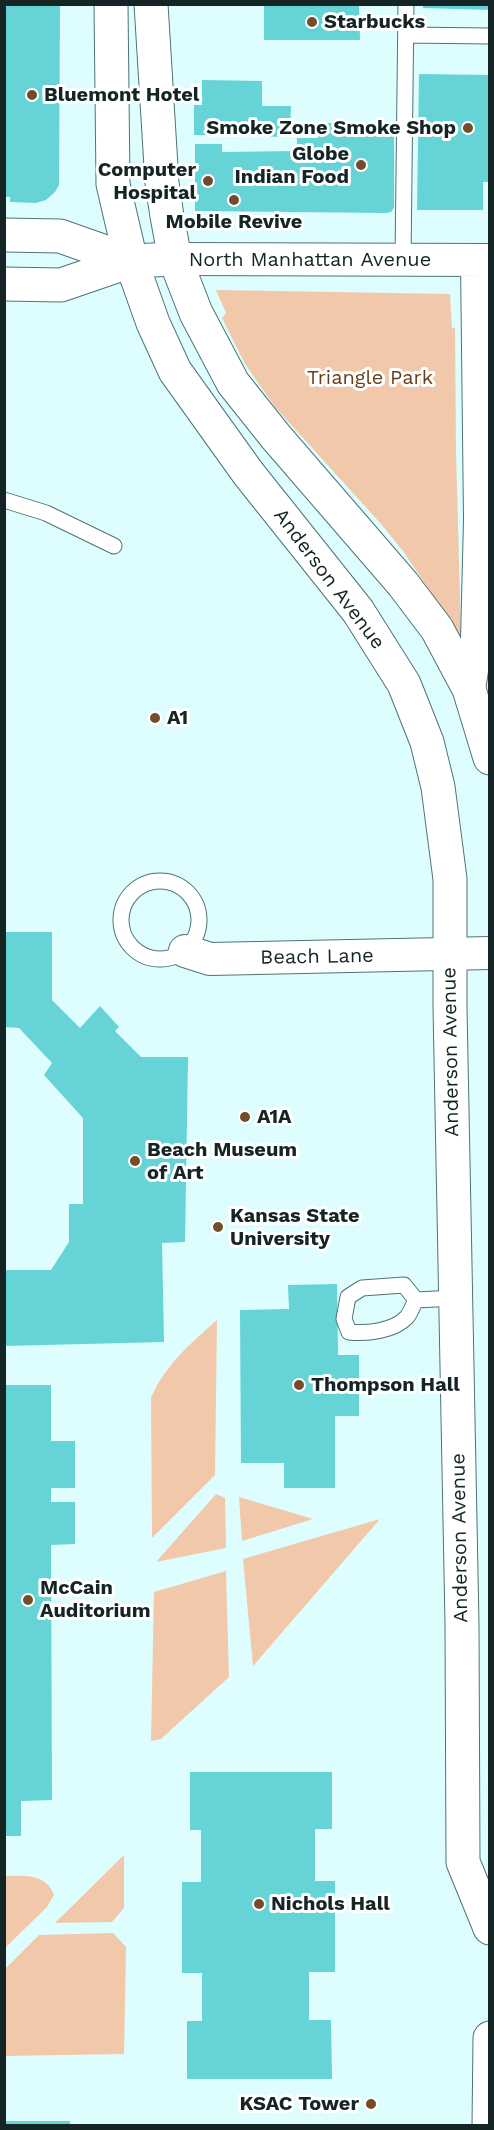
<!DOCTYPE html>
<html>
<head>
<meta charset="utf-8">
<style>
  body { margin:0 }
  #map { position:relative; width:494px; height:2130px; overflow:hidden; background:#defdfe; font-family:"Work Sans",sans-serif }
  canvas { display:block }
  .frame { position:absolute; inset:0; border:6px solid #152424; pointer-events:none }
</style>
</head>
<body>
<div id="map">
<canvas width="494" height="2130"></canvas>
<div class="frame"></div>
</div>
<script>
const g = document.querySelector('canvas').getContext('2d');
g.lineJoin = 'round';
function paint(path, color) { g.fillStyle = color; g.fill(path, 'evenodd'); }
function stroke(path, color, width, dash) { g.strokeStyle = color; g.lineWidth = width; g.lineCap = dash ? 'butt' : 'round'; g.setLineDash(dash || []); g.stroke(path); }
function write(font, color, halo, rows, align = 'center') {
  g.font = font + ' "Work Sans",sans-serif'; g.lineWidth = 6; g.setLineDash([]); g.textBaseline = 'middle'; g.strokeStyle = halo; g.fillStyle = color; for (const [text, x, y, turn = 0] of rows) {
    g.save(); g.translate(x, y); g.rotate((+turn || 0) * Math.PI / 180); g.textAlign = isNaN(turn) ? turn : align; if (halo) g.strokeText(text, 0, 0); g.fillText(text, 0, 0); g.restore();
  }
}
paint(new Path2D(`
  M 216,290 L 450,294 L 452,329 L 455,327 L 456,451 L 461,637 L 403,551 L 381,524 L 275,407 L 245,364 L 222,318 L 226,313 Z
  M 217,1320 L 215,1475 L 152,1538 L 151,1398 C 165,1365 191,1343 217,1320 Z
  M 216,1494 L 225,1498 L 226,1548 L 156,1562 Z
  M 239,1497 L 313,1519 L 242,1541 Z
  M 380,1519 L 253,1666 L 243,1559 Z
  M 226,1571 L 229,1677 L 161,1739 L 151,1741 L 154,1592 Z
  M 124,1855 L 124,1908 L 112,1922 L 55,1923 Z
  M 5,1876 C 23,1876 46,1873 54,1895 L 47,1907 L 5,1948 Z
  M 113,1933 L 126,1947 L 124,2054 L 5,2056 L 5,1969 L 39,1935 Z`), '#f1c9aa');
paint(new Path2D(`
  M 4,4 L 60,4 L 59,185 L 55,192 L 46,200 L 36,203 L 10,202 L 10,197 L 4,197 Z
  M 264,4 L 359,4 L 360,40 L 264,40 Z
  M 423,4 L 490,4 L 490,10 L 423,8 Z
  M 419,74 L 490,75 L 490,182 L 483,182 L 483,210 L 417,210 Z
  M 202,80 L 262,81 L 262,106 L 291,106 L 290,137 L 194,135 L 194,105 L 202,105 Z
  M 318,123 L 394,123 L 394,208 L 391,212 L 387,213 L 195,211 L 195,144 L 222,144 L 222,152 L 297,151 L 297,138 L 318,138 Z
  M 4,932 L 52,932 L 52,1000 L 80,1028 L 100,1006 L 119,1027 L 115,1031 L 141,1057 L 188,1057 L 185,1242 L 162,1243 L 164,1342 L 4,1346 L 4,1270 L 51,1270 L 69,1242 L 69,1204 L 83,1204 L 83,1118 L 44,1075 L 52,1063 L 19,1028 L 4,1027 Z
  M 337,1284 L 338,1355 L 359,1355 L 359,1416 L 335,1416 L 335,1488 L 284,1488 L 284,1463 L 241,1463 L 240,1310 L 289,1309 L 288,1285 Z
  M 4,1385 L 51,1385 L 51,1441 L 75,1441 L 75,1488 L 51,1488 L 51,1502 L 75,1502 L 75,1544 L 51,1545 L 52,1800 L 21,1801 L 21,1836 L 4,1836 Z
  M 190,1772 L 332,1772 L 332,1829 L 315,1829 L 315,1881 L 335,1881 L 335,1972 L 309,1972 L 309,2020 L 331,2020 L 332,2079 L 187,2079 L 187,2021 L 202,2021 L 202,1973 L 182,1973 L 182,1882 L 201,1882 L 201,1830 L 190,1830 Z
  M 4,2121 L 70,2121 L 70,2126 L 4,2126 Z`), '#66d3d6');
const service = new Path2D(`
  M 406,35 L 490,36
  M 403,260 L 406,4
  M 4,500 L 46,513 L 114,546
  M121 920a39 39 0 1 1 78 0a39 39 0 1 1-78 0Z
  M 416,1300 C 413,1305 411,1312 407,1317 C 394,1331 367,1334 349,1332 L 344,1319 L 348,1297 L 362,1288 L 404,1285 L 416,1300 L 456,1298`);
const minor = new Path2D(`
  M 175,259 L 490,260
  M 469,689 L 477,640 L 480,520 L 477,260
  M 185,951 L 210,959 L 490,953`);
const tertiary = new Path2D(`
  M 4,235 L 60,236 L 131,261
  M 4,284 L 61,285 L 131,261 L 175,259`);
const secondary = new Path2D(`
  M 111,4 L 113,184 L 131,261 L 153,323 L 175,371 L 248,473 L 358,611 L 404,684 L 427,742 L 438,787 L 450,879 L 450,1007 L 462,1624 L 463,1862 L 490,1928
  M 151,4 L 162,183 L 167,216 L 175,259 L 196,313 L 233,383 L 276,437 L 403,584 L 437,629 L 469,689 L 490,758
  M 489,2126 L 490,2038`);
stroke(service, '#4f7374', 17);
stroke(minor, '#4f7374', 34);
stroke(tertiary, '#4f7374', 35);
stroke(secondary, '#4f7374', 35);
stroke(service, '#fff', 15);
stroke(minor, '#fff', 32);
stroke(tertiary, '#fff', 33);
stroke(secondary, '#fff', 33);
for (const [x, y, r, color] of [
  [312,22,6,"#734c2a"],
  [32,95,6,"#734c2a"],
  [468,128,6,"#734c2a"],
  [361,165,6,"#734c2a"],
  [208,181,6,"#734c2a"],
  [234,200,6,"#734c2a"],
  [155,718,6,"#734c2a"],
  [245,1117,6,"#734c2a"],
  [135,1161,6,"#734c2a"],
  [218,1227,6,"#734c2a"],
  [299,1385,6,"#734c2a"],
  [28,1600,6,"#734c2a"],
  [259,1904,6,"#734c2a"],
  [371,2104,6,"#734c2a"]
]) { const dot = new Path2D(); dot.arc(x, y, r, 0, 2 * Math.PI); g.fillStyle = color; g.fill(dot); stroke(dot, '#fff', 2); }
write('bold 20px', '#152424', '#fff', [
  ["Starbucks",324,22],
  ["Bluemont Hotel",44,95],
  ["Smoke Zone Smoke Shop",456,128,"right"],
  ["Globe",349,154,"right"],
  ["Indian Food",349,177,"right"],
  ["Computer",196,170,"right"],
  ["Hospital",196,193,"right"],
  ["Mobile Revive",234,222,"center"],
  ["A1",167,718],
  ["A1A",257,1117],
  ["Beach Museum",147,1150],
  ["of Art",147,1173],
  ["Kansas State",230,1216],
  ["University",230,1239],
  ["Thompson Hall",311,1385],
  ["McCain",40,1588],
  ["Auditorium",40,1611],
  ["Nichols Hall",271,1904],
  ["KSAC Tower",359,2104,"right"]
], 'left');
write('20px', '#152424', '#fff', [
  ["North Manhattan Avenue",310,260],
  ["Anderson Avenue",329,579,53],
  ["Beach Lane",317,957,-1],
  ["Anderson Avenue",451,1052,-91],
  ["Anderson Avenue",460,1538,-91]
]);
write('20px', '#683f19', '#fff', [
  ["Triangle Park",370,378]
]);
</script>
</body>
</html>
